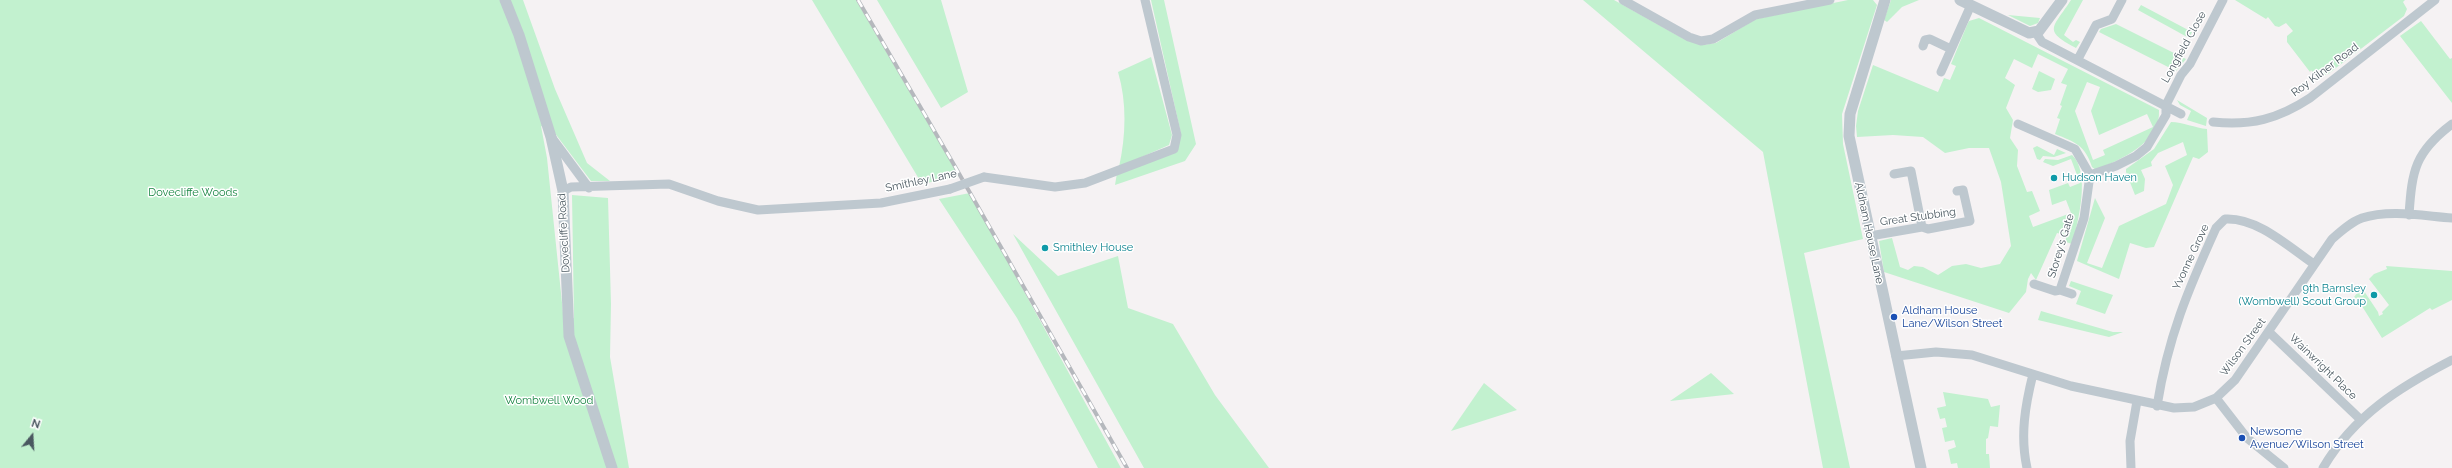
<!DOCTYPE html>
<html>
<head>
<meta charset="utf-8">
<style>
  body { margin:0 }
  #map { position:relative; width:2452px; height:468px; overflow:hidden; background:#f5f2f3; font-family:Raleway,sans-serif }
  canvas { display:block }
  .north { position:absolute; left:12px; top:416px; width:40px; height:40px; -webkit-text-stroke:3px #fff; paint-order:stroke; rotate:18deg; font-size:11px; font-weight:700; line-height:16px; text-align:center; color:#4a5860 }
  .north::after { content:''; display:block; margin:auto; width:14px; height:18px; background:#4a5860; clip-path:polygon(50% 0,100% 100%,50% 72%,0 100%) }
</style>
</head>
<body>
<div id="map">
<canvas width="2452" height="468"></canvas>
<div class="north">N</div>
</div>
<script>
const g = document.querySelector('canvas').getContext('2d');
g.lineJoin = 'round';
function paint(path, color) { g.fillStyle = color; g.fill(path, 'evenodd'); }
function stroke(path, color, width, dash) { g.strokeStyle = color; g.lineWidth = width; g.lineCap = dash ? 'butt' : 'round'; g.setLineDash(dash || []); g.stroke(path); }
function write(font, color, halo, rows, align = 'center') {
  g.font = font + ' Raleway,sans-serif'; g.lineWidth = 3; g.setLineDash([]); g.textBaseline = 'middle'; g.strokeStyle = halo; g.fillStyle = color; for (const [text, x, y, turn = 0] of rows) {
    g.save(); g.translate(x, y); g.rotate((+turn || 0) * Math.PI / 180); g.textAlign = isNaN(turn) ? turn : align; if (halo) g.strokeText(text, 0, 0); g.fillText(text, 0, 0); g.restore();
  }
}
paint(new Path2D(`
  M 0,0 L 523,0 L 555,89 L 587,163 L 610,181 L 591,181 L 554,132 L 541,126 L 547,158 L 564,322 L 574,318 L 572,195 L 608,198 L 611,304 L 610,357 L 629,468 L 0,468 Z
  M 812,0 L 856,0 L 959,176 L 922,184 Z
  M 877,0 L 941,0 L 968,92 L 941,108 Z
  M 1151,0 L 1164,0 L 1196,144 L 1185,161 L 1115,185 L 1117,173 L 1177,150 L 1181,134 Z
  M 1583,0 L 1614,0 L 1684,39 L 1703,45 L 1716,43 L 1756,19 L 1848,0 L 1873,0 L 1877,5 L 1842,114 L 1843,144 L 1863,239 L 1804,253 L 1850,468 L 1823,468 L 1763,152 Z
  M 1891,0 L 1919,0 L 1902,7 L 1887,22 L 1884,20 Z
  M 2071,0 L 2083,0 L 2064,35 L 2073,42 L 2076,40 L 2080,42 L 2076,48 C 2042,30 2053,28 2071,0 Z
  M 2235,0 L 2405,0 L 2403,2 L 2407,9 L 2404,16 L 2328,74 L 2318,78 L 2311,70 L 2310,72 L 2287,42 L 2287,36 L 2293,31 L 2286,23 L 2279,27 L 2275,26 L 2268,17 L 2266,19 Z
  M 2141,5 L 2192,32 L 2189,38 L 2138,10 Z
  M 2008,15 L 2040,18 L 2038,23 L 2030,26 Z
  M 1979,18 L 2159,110 C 2161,143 2121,159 2096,170 L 2092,167 C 2085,145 2075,142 2055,134 L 2060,119 L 2057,118 L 2062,106 L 2060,105 L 2067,85 L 2061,83 L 2068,69 L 2038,54 L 2032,68 L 2014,59 L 2005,78 L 2015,85 L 2006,108 L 2013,120 L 2010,138 L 2018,150 L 2017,166 L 2027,192 L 2032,191 L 2040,211 L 2029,216 L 2033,227 L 2071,213 L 2066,200 L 2052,205 L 2049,190 L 2068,183 L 2070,187 L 2080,183 L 2071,159 L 2053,166 L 2043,162 L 2045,159 L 2058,160 L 2072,155 C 2091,172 2078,223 2072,244 L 2066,242 L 2066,235 L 2057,233 L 2036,280 L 2031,273 L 2028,279 L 2026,292 L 2009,313 L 1884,272 L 1879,241 L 1892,238 L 1900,267 L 1908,270 L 1914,266 L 1923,267 L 1938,275 L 1952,266 L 1966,264 L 1981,268 L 2000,264 L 2011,246 L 2001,182 L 1989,148 L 1969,148 L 1945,153 L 1923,137 L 1893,135 L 1857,137 L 1856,126 L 1858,111 L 1873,65 L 1938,92 L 1944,78 L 1950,80 L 1956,66 L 1951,64 L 1967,25 L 1969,21 ZM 2087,82 L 2100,87 L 2091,111 L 2099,135 L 2147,114 L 2153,127 L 2103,150 L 2105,155 L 2093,160 L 2075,111 Z
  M 2421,21 L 2450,59 L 2452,58 L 2452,103 L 2400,36 Z
  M 2116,24 L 2186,59 L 2176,71 L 2099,32 L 2101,29 Z
  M 1151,57 L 1172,135 L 1169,145 L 1119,167 C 1126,136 1127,102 1118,72 Z
  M 2039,71 L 2055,79 L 2051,90 L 2038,92 L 2032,89 Z
  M 2177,100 L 2207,118 L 2206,126 L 2187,120 L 2191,111 L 2180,105 Z
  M 2171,122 C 2183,122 2195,128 2207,129 L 2208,152 L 2199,159 L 2193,157 L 2154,247 L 2146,248 L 2130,243 L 2119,279 L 2077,261 L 2095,198 L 2105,218 L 2087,263 L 2102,268 L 2119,226 L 2166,204 L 2173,185 L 2165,166 L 2187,155 L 2183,142 L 2158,153 L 2151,162 L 2152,166 L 2141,170 L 2145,179 L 2144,191 L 2135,195 L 2126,172 L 2126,169 L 2154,149 Z
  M 2037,146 L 2054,155 L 2057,149 L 2066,153 L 2054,157 L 2043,156 L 2040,160 L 2037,159 L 2033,148 Z
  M 970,193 L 1121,468 L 1098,468 L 1017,318 L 939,199 Z
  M 1013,234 L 1058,276 L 1118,256 L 1128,308 L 1173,324 L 1215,395 L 1269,468 L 1144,468 Z
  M 2386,266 L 2452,271 L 2452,300 L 2432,310 L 2430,308 L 2382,338 L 2360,303 L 2354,297 L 2363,286 L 2366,289 L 2364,291 L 2378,312 L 2379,316 L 2383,314 L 2382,312 L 2389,305 L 2369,279 L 2374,274 L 2387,269 Z
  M 2071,281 L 2113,295 L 2105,314 L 2076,304 L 2081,291 L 2069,286 Z
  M 2041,311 L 2113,332 L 2123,332 L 2109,337 L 2038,320 Z
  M 1711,373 L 1734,394 L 1670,401 Z
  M 1484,383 L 1517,410 L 1451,431 Z
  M 1943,392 L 1988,399 L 1991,407 L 2000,405 L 1998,427 L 1990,426 L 1988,438 L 1986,439 L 1986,454 L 1989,454 L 1990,468 L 1958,468 L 1957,463 L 1951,464 L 1948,450 L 1956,447 L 1954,440 L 1945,442 L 1942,428 L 1947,427 L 1945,418 L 1940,419 L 1937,408 L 1946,406 Z`), '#c2f1cf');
stroke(new Path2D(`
  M 1623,0 L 1689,37 L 1701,41 L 1713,39 L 1755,15 L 1830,0
  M 2036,33 L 2042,42 L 2181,114
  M 1923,46 L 1925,40 L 1930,39 L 1951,49
  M 2078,59 L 2096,25 L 2112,19 L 2122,0
  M 1941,72 L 1971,5
  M 2213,122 C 2251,126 2278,119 2310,98 L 2435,0
  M 2018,124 L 2075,149 L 2090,175
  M 552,138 L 589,188
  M 1894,174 L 1911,171 L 1922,227
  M 984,177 L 1055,187 L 1085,183 L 1174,149 L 1177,135 L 1145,0
  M 563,191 L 571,187 L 669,184 L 718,201 L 758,210 L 881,203 L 950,189
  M 2409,215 C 2412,170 2415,152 2452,124
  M 1870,236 L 1922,227 L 1928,229 L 1970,221 L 1963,190 L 1957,191
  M 2034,284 L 2055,291 L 2060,290 L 2084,218 L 2090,175 L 2116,166 L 2136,156 L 2147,147 L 2166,115 L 2166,105 L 2181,75 L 2190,64 L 2223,0
  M 2060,290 L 2072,294
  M 2269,332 L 2361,420
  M 1896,356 L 1936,352 L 1972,355 L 2071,386 L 2174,408 L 2194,407 L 2216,398 L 2235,380 L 2332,239 C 2341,231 2351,222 2362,218 C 2390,209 2424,216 2452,218
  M 2216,398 L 2247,438 L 2284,468
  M 2157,406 C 2168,337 2188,290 2216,228 L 2225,219 C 2257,217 2289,247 2314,264
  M 2027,468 C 2020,436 2025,406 2033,374
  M 2131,468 L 2130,441 L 2137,401
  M 2323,468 C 2354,415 2400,387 2452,360`), '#bec8cf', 9);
stroke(new Path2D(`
  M 505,0 L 519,35 L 551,137 L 563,191 L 569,336 L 612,468
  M 1885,0 L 1850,114 L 1849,136 L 1921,468
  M 1960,0 L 2029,33 L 2039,31 L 2062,0`), '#bec8cf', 11);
const rail = new Path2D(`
  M 858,0 L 953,163 L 1127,468`);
stroke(rail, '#b5b8bd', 4);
stroke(rail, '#fff', 2.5, [8]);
stroke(new Path2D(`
  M 950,189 L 984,177`), '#bec8cf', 9);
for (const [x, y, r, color] of [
  [2054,178,4,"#0f9aa8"],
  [1045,248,4,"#0f9aa8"],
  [2374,295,4,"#0f9aa8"],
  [1894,317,4,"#1a4fb4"],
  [2242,438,4,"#1a4fb4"]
]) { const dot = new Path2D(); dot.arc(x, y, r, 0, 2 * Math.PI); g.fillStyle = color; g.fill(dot); stroke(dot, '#fff', 1.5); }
write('11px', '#4a5860', '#fff', [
  ["Longfield Close",2184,47,-61],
  ["Roy Kilner Road",2325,70,-37],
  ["Smithley Lane",921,181,-12],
  ["Great Stubbing",1918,217,-8],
  ["Dovecliffe Road",564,233,-93],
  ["Aldham House Lane",1869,233,78],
  ["Storey's Gate",2061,246,-73],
  ["Yvonne Grove",2191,257,-65],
  ["Wilson Street",2243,347,-54],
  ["Wainwright Place",2323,367,44]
]);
write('11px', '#0d838f', '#fff', [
  ["Hudson Haven",2062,178],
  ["Smithley House",1053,248],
  ["9th Barnsley",2366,289,"right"],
  ["(Wombwell) Scout Group",2366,302,"right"]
], 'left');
write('11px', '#178542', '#fff', [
  ["Dovecliffe Woods",193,193],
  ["Wombwell Wood",549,401]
]);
write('11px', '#164399', '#fff', [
  ["Aldham House",1902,311],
  ["Lane/Wilson Street",1902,324],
  ["Newsome",2250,432],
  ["Avenue/Wilson Street",2250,445]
], 'left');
</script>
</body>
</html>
